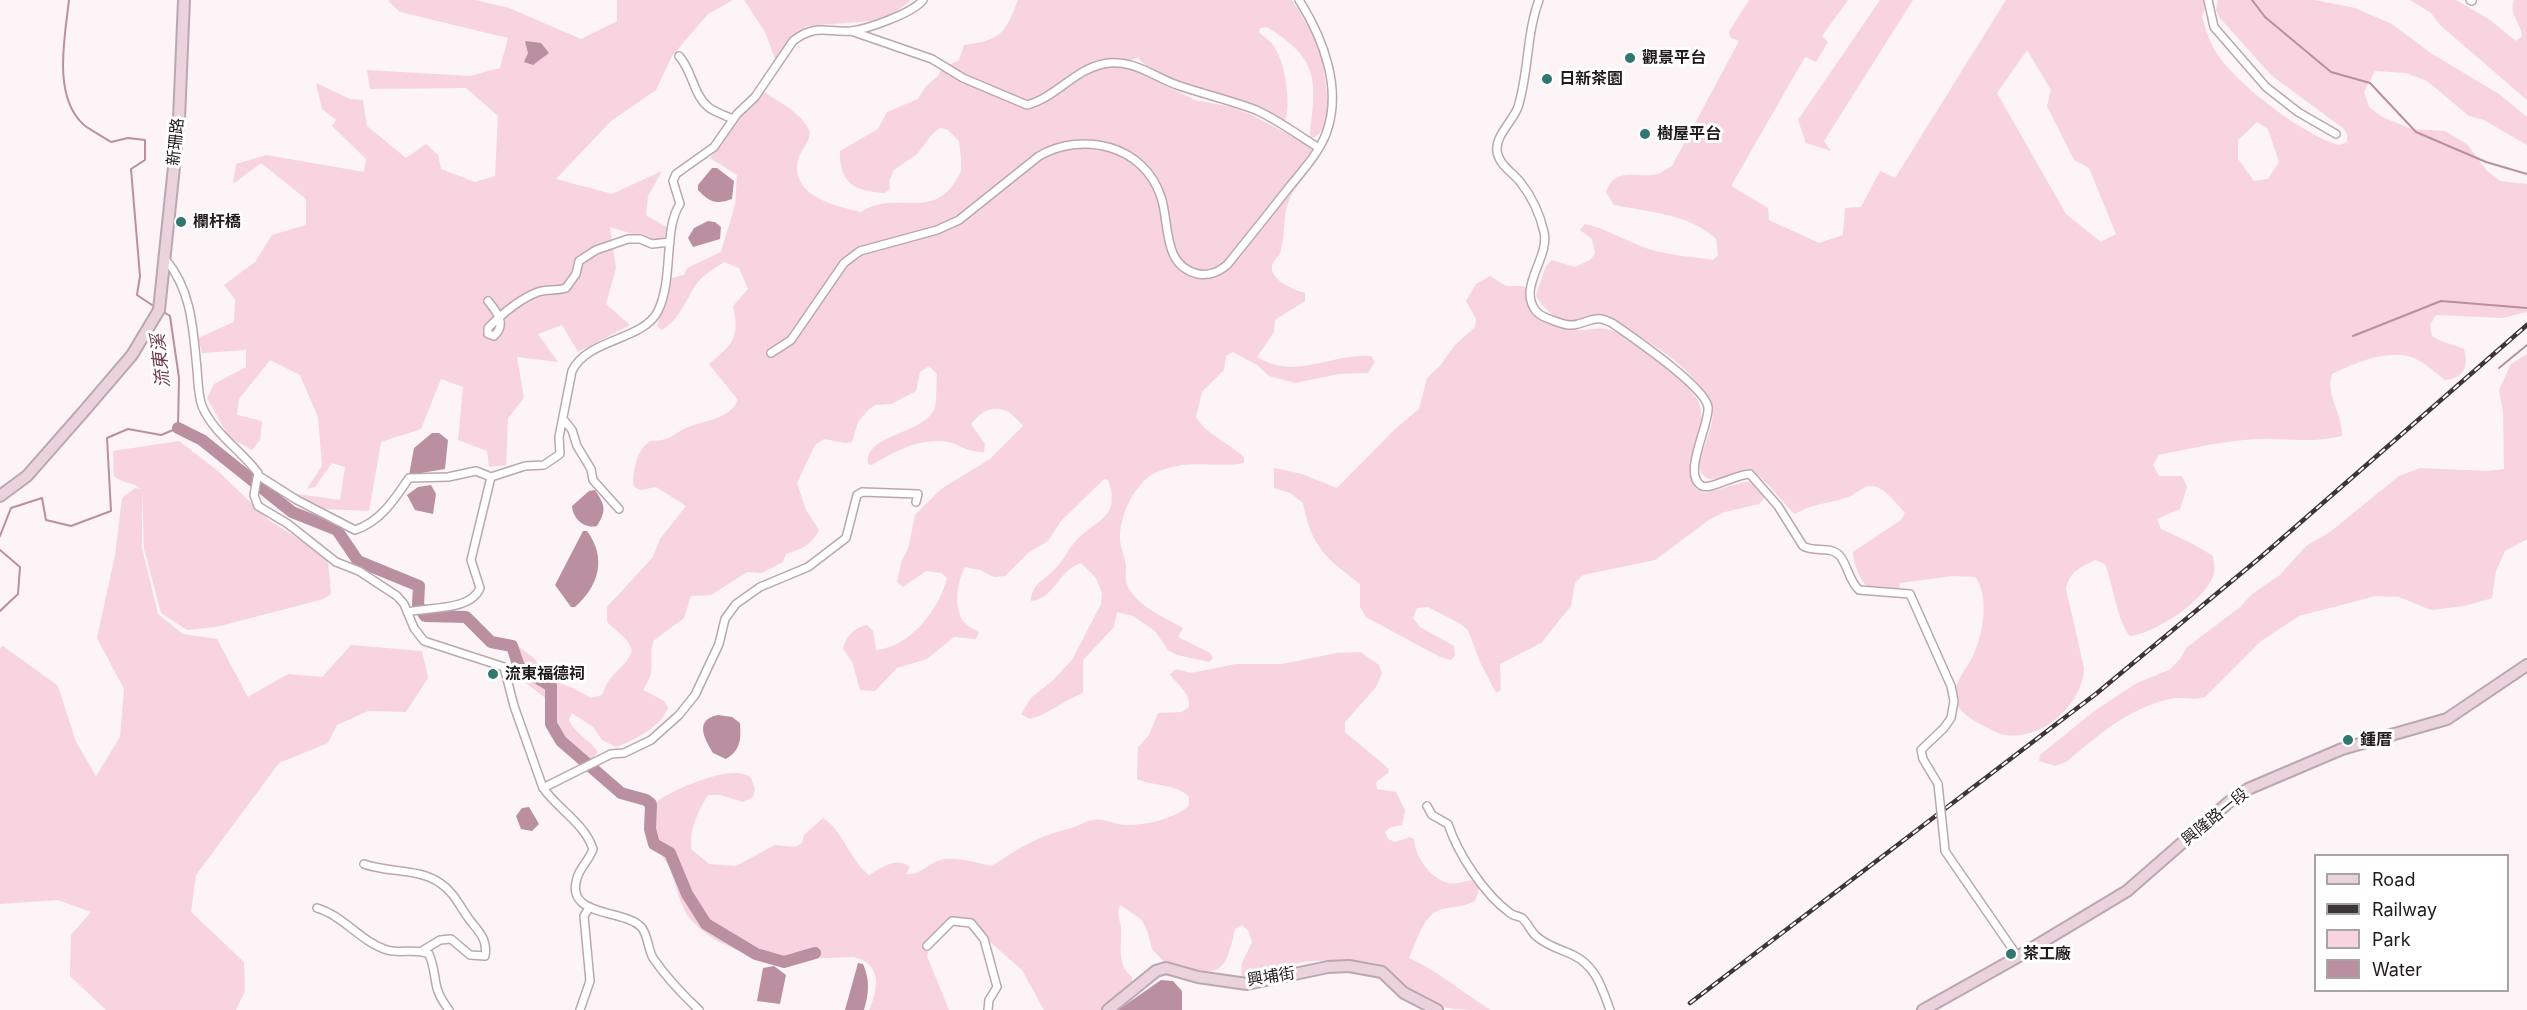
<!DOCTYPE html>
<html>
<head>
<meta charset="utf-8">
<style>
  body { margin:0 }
  #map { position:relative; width:2527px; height:1010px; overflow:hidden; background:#fcf4f7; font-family:Inter,sans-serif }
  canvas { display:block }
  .legend { position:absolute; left:2314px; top:854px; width:195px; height:138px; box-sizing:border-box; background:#fff; border:2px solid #a7a4a5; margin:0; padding:8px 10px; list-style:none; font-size:18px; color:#221b1d }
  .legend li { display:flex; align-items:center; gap:12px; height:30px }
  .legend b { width:30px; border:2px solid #a7a4a5 }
</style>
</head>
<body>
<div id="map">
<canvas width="2527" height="1010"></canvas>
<ul class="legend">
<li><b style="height:8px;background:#ebd3dd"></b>Road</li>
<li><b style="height:8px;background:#3d3638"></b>Railway</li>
<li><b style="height:16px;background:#f8d3e0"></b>Park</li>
<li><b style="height:16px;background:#ba8f9f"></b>Water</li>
</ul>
</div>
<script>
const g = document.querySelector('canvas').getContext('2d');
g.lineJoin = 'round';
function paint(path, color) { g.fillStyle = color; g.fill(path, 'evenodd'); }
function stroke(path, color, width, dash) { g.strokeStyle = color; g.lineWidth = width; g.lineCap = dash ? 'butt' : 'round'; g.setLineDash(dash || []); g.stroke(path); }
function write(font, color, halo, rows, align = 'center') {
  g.font = font + ' Inter,"Noto Sans TC",sans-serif'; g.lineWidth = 6; g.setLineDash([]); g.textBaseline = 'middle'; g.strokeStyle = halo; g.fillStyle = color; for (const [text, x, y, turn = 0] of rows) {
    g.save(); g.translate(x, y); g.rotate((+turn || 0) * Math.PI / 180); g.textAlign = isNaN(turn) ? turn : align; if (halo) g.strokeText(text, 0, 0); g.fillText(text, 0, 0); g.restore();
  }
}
paint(new Path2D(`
  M 391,0 L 475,0 L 509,8 L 581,39 L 617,21 L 617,0 L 733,0 L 708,14 L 672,56 L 656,90 L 611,121 L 556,179 L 612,194 L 662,171 L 648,196 L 646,215 L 668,228 L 662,243 L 610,227 L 616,268 L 606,304 L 630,325 L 578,352 L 562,325 L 538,334 L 558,362 L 517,357 L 524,398 L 508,418 L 506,465 L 489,467 L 487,451 L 458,440 L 463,387 L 441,379 L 421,429 L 381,442 L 369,511 L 322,509 L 297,494 L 340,500 L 345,467 L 332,463 L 315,487 L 307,489 L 322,466 L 318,417 L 300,375 L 270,360 L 239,399 L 237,415 L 262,421 L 260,440 L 252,450 L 229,437 L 207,398 L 214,384 L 246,367 L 246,350 L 202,353 L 198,338 L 234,322 L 235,299 L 224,285 L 255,262 L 272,235 L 306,225 L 306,199 L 261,163 L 233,184 L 236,164 L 266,155 L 364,172 L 366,159 L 332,126 L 336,120 L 322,109 L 316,83 L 350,99 L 363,100 L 367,126 L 406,158 L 426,144 L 438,155 L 441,169 L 475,182 L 495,176 L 498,116 L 466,88 L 370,89 L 367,70 L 470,76 L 500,68 L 508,38 L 400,12 L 388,1 Z
  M 744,0 L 911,0 L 885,20 L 806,26 L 775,59 L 765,32 Z
  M 1018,0 L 1292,0 L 1321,48 L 1329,110 L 1324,129 L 1315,137 L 1311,137 L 1310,133 C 1317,78 1318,59 1267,27 L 1260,28 L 1259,32 C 1264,37 1272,42 1275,48 C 1286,66 1291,103 1285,122 C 1270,120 1257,109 1243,103 C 1218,93 1152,80 1138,57 L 1132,60 L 1135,71 L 1195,100 L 1227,106 L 1250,114 L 1301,141 L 1313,151 C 1314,171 1300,180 1291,196 C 1282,212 1286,232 1281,250 C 1280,256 1274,259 1272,265 C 1269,280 1294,290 1305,293 L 1305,301 L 1275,320 L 1274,332 L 1257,357 C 1296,381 1331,353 1371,356 L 1375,362 L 1368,373 L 1339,374 L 1295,383 L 1269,376 L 1257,365 L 1233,352 L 1226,356 L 1224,370 L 1202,392 L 1196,417 C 1207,435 1229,443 1244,457 L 1244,463 C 1212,469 1189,457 1155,473 C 1135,483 1121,513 1120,535 C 1119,545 1125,556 1126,566 C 1126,576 1124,583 1131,592 C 1143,609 1166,618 1183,628 L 1178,637 L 1210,653 L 1213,658 L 1209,662 L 1177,655 L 1168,650 L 1155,631 L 1133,616 L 1117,612 L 1114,627 L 1083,660 L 1083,693 C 1064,700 1049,714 1030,719 L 1021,714 L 1031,698 L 1053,680 L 1072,660 L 1101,604 L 1102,593 L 1096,578 L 1081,563 C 1059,569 1056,598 1031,601 C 1031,584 1045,580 1055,569 C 1063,562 1067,551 1074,543 C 1095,519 1122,519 1108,480 L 1104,479 L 1061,521 L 1048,541 L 1028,553 L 1005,576 L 994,577 L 980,570 L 965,567 C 957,582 952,611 966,624 C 969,627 975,630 979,632 L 976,639 L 954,637 L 927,659 L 897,668 L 875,691 L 860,690 L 853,664 L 843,648 C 847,635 854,628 867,625 L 873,631 L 876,650 C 910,647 939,610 947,578 L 941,573 L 926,571 L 903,587 L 897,582 L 901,563 L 909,546 L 915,515 L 941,489 L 990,459 L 1023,426 C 1006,404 988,403 971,424 L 985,444 L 984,452 C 966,452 962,445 948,442 C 921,437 893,452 872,465 L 868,464 C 864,433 926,435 935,407 C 937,397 936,384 937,374 L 929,366 L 920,372 L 916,391 L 891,404 L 875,405 L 868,410 L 858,422 L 852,442 L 845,443 L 824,439 L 815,445 L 797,483 L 806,510 L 819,530 C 811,546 801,549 786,554 L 783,562 L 762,573 L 747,572 L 711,595 L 691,596 L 684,618 L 653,641 C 648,665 658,667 643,690 L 664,701 L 668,708 C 661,727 633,741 616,747 L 602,740 L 593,727 L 572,713 L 569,720 C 574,733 590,740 598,752 L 590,761 L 576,754 L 548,727 L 553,704 L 522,680 L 515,648 L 518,646 L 535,659 L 543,677 L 573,688 L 591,698 L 602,695 C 611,668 626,670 632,650 L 627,640 L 607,622 L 607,607 L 653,557 L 660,539 L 686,506 L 656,487 L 641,490 L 634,487 C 631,474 638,446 651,441 C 656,440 661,441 665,439 C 671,438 676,433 682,430 C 700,420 728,422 738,400 L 709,364 C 733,344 740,339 733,306 L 748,289 L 739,268 L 724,262 C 716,268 704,274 698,282 C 685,300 681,318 662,330 L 657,326 L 672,278 L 684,275 L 687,268 L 721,252 L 735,205 L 737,175 L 710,158 L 742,114 L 755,104 L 763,91 C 777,101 803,114 809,130 C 812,141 800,150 798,160 C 790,196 835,206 861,212 C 894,190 931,220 955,182 C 957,178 961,174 961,170 C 962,161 960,150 959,141 L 948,130 L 941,128 L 934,132 L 917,154 L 894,170 L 889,181 L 890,189 L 884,193 C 854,191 839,183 840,151 L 878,129 L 887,112 L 918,99 L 926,86 L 938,76 L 941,69 L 959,60 L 964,45 C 1001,40 1005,34 1018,0 Z
  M 1749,0 L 1848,0 L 1822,36 L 1828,42 L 1816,62 L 1805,57 L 1731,186 L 1768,208 L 1769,220 L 1819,243 L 1843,235 L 1845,208 L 1861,207 L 1880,171 L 1895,178 L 2006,0 L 2208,0 L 2202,17 C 2205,27 2208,38 2213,47 C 2230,80 2304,136 2339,145 L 2347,142 L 2347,134 L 2343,128 L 2272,76 L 2219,17 L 2216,10 L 2218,0 L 2314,0 L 2355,8 L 2392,24 L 2432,54 L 2499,94 L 2527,117 L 2527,145 L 2484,120 L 2469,116 L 2427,81 L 2406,73 L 2375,71 L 2364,92 L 2369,107 L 2382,117 L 2412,129 L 2445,131 L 2467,144 L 2487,171 L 2500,181 L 2527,184 L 2527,312 L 2502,318 L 2436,315 L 2430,325 L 2432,336 C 2442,343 2453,344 2464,349 C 2469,367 2464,378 2445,380 C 2436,373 2428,365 2418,360 C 2392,346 2355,363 2332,374 C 2325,395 2343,414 2342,436 C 2311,443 2291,439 2260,439 C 2225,440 2193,448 2159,455 L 2153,465 L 2159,476 L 2182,476 L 2187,487 L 2180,509 L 2157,519 L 2161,529 L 2193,544 L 2213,556 C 2214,564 2216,572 2212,579 C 2199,604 2157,632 2130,636 C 2118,624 2113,584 2105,564 L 2095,560 C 2079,568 2069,572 2066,589 L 2084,668 C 2083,704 2042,741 2005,735 C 1998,734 1990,729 1984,726 C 1974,721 1964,715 1958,706 C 1957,704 1954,696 1955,693 C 1955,682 1968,666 1973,656 C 1983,635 1990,595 1975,577 L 1953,576 L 1900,583 L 1899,591 L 1868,588 C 1860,579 1853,565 1853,552 L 1901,520 L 1905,513 C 1897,504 1885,488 1873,486 C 1864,485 1856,494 1848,497 C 1829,504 1812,503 1795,514 C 1784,505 1761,472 1750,471 C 1736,470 1709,491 1700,470 C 1697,464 1702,455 1704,448 C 1707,437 1715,421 1712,409 C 1708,390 1681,364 1666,354 C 1646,340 1621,322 1597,319 C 1591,318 1585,321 1579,322 C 1560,322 1544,312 1536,295 L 1546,266 L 1552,260 L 1575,267 L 1590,260 L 1595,254 L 1592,239 L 1580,230 L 1585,224 C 1604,228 1620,238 1638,245 C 1660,255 1688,256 1713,260 L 1718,255 L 1716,239 C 1691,214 1648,212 1614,205 L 1606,192 C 1615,165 1640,179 1658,174 C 1663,172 1668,168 1672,166 L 1739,41 L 1731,38 L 1729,32 ZM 2027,50 L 2051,90 L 2047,106 L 2074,160 L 2089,168 L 2116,234 L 2101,242 L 2066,214 L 1997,93 ZM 2257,122 L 2268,129 L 2279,162 L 2268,179 L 2254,181 L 2238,159 L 2238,140 Z
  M 1880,0 L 1913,0 L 1824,141 L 1831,151 L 1806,143 L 1798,120 Z
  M 2410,0 L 2456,0 L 2490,20 L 2516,41 L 2522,36 C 2521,22 2508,14 2514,0 L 2527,0 L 2527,100 L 2440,25 L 2431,13 Z
  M 1490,276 L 1506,286 L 1522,286 L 1528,289 C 1538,315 1544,328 1575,330 C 1588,331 1598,326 1611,330 C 1631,337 1696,386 1700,406 C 1705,433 1691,461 1695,488 L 1705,493 L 1749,481 L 1761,491 L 1764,498 L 1759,504 L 1725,512 L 1710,519 L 1655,560 L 1583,575 L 1575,583 L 1571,606 L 1541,643 L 1500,664 L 1501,690 L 1496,693 L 1480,662 L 1468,630 L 1459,623 L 1428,607 L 1417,608 L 1413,618 L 1420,627 L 1454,646 L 1455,656 L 1451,660 L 1440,657 L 1366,617 L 1360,607 L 1360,584 C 1326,558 1311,547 1303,503 L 1290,493 L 1274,488 L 1274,468 L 1302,474 L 1337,488 L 1394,430 L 1419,409 L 1427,378 L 1440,366 L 1454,346 L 1475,327 L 1476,319 L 1466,301 L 1476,284 Z
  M 2527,354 L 2527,539 L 2505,551 L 2496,571 L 2492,598 L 2465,606 L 2431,610 L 2399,597 L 2376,596 L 2299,616 L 2261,641 L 2205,697 C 2193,701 2181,696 2169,699 C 2125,710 2099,735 2066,762 L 2055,766 L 2039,761 L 2040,755 L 2093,712 L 2137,683 L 2169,670 L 2181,658 L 2186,648 L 2240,607 L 2252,594 L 2280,575 L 2306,546 L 2330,532 L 2399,476 L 2420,468 L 2488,471 L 2504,469 L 2503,412 L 2499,390 L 2511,364 Z
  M 179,441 L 218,471 L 270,521 L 310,546 L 328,561 L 331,594 L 324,599 L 216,627 L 187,630 L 161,613 L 144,549 L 142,489 L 142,548 L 158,614 L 183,634 L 217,639 L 248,697 L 288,674 L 322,677 L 351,645 L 422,651 L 428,678 L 406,712 L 368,711 L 337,725 L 328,743 L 279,763 L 196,875 L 191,912 L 244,962 L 245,991 L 236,1010 L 106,1010 L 70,976 L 71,935 L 91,912 L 58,900 L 0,904 L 0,648 L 3,646 L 58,686 L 76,742 L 96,776 L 120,737 L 124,689 L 97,638 L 115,555 L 122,498 L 135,488 L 141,489 C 132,481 122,484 114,476 L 113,451 Z
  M 1360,652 L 1379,665 L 1382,673 L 1376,687 L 1345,722 L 1345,732 L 1389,769 L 1388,773 L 1376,782 L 1377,789 L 1396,792 L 1405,810 L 1402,825 L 1391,827 L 1385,832 L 1388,839 L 1395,842 L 1410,837 L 1414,839 C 1415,857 1430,878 1448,883 C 1455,885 1465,881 1472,880 L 1480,887 L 1475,901 C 1461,908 1450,906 1439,910 C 1423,916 1416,943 1409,958 C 1438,971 1463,993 1491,1010 C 1446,1010 1437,1010 1401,984 C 1395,979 1387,968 1381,965 C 1370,960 1310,959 1298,963 C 1281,967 1256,981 1241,979 L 1242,963 L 1252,942 L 1248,930 L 1242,925 L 1235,929 C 1224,981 1217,973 1169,967 L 1152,949 L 1147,930 L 1141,919 L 1120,905 C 1116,914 1120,919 1121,928 C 1122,946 1116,964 1132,977 L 1132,988 L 1107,1010 L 1044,1010 L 1022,970 L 973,927 L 955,920 L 934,933 L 927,956 L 949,1010 L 869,1010 C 879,988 882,963 853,957 C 796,959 734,966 691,920 C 680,908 676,884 670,869 C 662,850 642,844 650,817 C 651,812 657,801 662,798 C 678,788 736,762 751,778 L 755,789 L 753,797 L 743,802 L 720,795 L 708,795 C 697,812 690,829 691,849 L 709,864 L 736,866 L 775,845 L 795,847 L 802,843 L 804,835 L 823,818 C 844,832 849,859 869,875 C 882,868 896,856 910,867 L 906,874 C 920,876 928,863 940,860 C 956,856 977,863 992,866 C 1023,846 1035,837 1071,828 C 1078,826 1085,822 1092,820 C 1104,818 1113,824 1124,825 C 1143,826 1176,819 1189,805 L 1189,797 C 1177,784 1153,786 1137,779 L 1138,747 L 1149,735 L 1158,713 L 1182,712 L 1189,707 C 1191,693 1177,685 1170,674 L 1176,669 L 1191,673 L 1236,664 L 1282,664 L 1337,653 Z`), '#f8d3e0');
paint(new Path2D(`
  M 525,41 L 541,43 L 549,53 L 533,65 L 524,62 L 528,53 Z
  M 712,168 L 717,168 L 734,181 L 732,199 C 716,205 709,202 698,190 L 698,185 Z
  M 708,221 L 715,222 L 721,227 L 720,239 L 693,247 L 688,238 L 694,228 Z
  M 432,433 L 439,433 L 448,440 L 445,469 L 409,475 L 414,448 Z
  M 431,485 L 436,494 L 433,514 L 415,510 L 407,495 L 418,487 Z
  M 595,490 C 605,505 607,510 597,526 C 584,529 573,519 572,506 L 589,491 Z
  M 583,531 L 587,531 C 607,558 599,586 575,607 L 571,607 L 555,585 Z
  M 718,715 L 732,717 L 740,723 C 741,739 741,750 726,759 L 713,753 C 704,738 694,720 718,715 Z
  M 529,807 L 539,824 L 532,831 L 521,829 L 516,816 L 522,808 Z
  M 858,963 L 863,964 C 870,980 869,993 864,1010 L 845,1010 Z
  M 774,966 L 786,975 L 780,1004 L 757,1001 L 763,968 Z
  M 1161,980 L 1173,981 L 1182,991 L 1182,1010 L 1118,1010 Z`), '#ba8f9f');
stroke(new Path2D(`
  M 69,0 C 65,36 52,97 84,125 C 92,131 102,136 111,142 L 128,138 L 145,140 L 145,160 L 131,169 L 140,276 L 137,295 L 155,307
  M 2252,0 L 2265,17 L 2331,72 L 2370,83 L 2416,132 L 2486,162 L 2527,174
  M 2353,336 L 2441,301 L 2527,308
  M 2499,368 L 2527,345
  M 0,536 L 11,508 L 42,498 L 46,520 L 71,526 L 111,511 L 107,438 L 128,429 L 161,435 L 178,428 L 179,378 L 170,316 L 162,311
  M 0,550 L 20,567 L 18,594 L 0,611`), '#ba8f9f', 2);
stroke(new Path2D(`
  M 178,428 L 202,440 L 292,512 L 337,530 L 358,561 L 419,586 L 418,605 L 425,616 L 466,617 L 491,642 L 512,646 L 519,667 L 551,686 L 551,724 L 561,741 L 621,793 L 646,800 L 651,804 L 650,829 L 654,844 L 670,853 L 687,894 L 706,924 L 756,954 L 784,962 L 815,953`), '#ba8f9f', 12);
const street = new Path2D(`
  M 1539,0 C 1526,35 1529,72 1518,107 C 1513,121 1495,136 1497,151 C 1499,166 1513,172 1521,183 C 1532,197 1540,215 1544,232 C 1550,258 1517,287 1536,311 C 1540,316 1546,318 1552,320 C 1560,323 1569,327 1578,324 C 1593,320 1597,315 1612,323 C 1631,336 1705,387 1708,407 C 1710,425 1681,475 1702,486 C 1710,490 1737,474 1750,474 L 1778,506 L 1803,546 C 1815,553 1830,545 1840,556 C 1848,566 1849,581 1859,590 L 1910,594 L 1951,686 L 1954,701 L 1951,718 L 1944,728 L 1921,750 L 1923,759 L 1938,784
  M 2208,0 L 2214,27 L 2266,87 L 2298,112 L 2336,134
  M 2470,0 L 2472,1
  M 851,31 L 932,59 L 963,78 L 1027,105 C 1055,98 1074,70 1103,64 C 1132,58 1152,76 1177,85 C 1203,94 1230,100 1256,110 C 1278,120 1298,135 1319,148
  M 679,56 C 693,71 693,97 711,109 C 718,113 726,116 733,119
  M 166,260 C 192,291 193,330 197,369 C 198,380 198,395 202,406 C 214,434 240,449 258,473 L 254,495 L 258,506 L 288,524 L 336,562 L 359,571 L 397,596 L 404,604 L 414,628 L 424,641 L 504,667 L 514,706 L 543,788 C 559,810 585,824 593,849 C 590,858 583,865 579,873 C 559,919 626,908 642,928 C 648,936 648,949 653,958 C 666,977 682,994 699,1010
  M 488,301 C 497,312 507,324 494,336 L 488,334 L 488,328 C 502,314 519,299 538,292 C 546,289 557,291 566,288 L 576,274 L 579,261 L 596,250 L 628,239 L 640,239 L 652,244 L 670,242
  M 771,353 L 791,340 L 844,263 L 860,251 L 937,230 L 959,220 L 1039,156 C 1083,131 1144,145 1161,197 C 1170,224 1162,266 1198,274 C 1210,276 1218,272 1227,265 C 1248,239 1269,213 1290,186 C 1303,170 1318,154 1326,134 C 1343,89 1323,38 1299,0
  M 564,420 L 572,430 L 577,446 L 591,469 L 593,480 L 619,509
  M 259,476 L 297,500 L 355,530 C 380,522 395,499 409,478 L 448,477 L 476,471 L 491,477 L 525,466 L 544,465 L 560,454 L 559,437 L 572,371 C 588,338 643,341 658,311 C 674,278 663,229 680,204 L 673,181 L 676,174 L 714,147 L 737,114 L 755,97 L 793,41 C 816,23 827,33 851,31 C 868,29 913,13 923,0
  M 407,612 C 429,607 471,611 480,588 L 471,560 L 491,477
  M 543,788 L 611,754 L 624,753 L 651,740 L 679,715 L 695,695 L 719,644 L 725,619 L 736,604 L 760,587 L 808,567 L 846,538 L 857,495 L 862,492 L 918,494 L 916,502
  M 1427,806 L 1432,815 L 1448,824 C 1458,854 1484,894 1510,913 C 1513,916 1519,916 1522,918 C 1528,923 1531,932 1536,936 C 1547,946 1560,949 1573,955 C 1596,966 1602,988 1610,1010
  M 1944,840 L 1945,851 L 2018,957
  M 364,864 C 388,873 419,868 440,883 C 454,892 460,907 469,919 C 479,932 488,939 485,956 L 470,955 L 451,939 L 440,940 L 422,951
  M 317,908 C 344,916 361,942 387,950 C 401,954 416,948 429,954 C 439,979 430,985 449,1010
  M 927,946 L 952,921 L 971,923 L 984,939 L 997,987 L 989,1000 L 988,1010
  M 580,1010 L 590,981 L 584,916 L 589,908`);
const secondary = new Path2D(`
  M 0,496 L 27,476 L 85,410 L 132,355 L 159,310 L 179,119 L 184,0
  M 1108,1010 L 1156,971 L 1166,968 L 1198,977 L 1247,984 L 1328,967 L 1349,966 L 1382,972 L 1404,993 L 1437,1010
  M 1923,1010 L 2014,959 L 2127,891 L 2229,802 L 2248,789 L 2342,749 L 2447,719 L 2527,665`);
stroke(street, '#bba8ae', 10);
stroke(secondary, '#bba8ae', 14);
stroke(street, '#fff', 7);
stroke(secondary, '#ebd3dd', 10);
const rail = new Path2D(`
  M 1690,1003 L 2097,693 L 2262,556 L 2527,325`);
stroke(rail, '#3d3638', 4.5);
stroke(rail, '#fff', 2, [7]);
const streetBridge = new Path2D(`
  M 1938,784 L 1944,840`);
stroke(streetBridge, '#bba8ae', 10, []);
stroke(streetBridge, '#fff', 7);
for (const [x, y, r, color] of [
  [1630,58,6,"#30776f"],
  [1547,79,6,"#30776f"],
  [1645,134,6,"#30776f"],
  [181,222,6,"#30776f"],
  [493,674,6,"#30776f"],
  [2348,740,6,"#30776f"],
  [2011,954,6,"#30776f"]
]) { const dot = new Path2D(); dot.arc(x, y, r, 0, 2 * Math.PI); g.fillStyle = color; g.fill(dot); stroke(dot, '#fff', 2); }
write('bold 16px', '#221b1d', '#fff', [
  ["觀景平台",1642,58],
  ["日新茶園",1559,79],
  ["樹屋平台",1657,134],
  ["欄杆橋",193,222],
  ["流東福德祠",505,674],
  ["鍾厝",2360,740],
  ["茶工廠",2023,954]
], 'left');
write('16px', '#221b1d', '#fff', [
  ["新珊路",176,142,-84],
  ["興隆路一段",2215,817,-39],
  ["興埔街",1271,977,-9]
]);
write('italic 18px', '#723850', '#fff', [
  ["流東溪",161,361,-96]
]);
</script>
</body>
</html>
